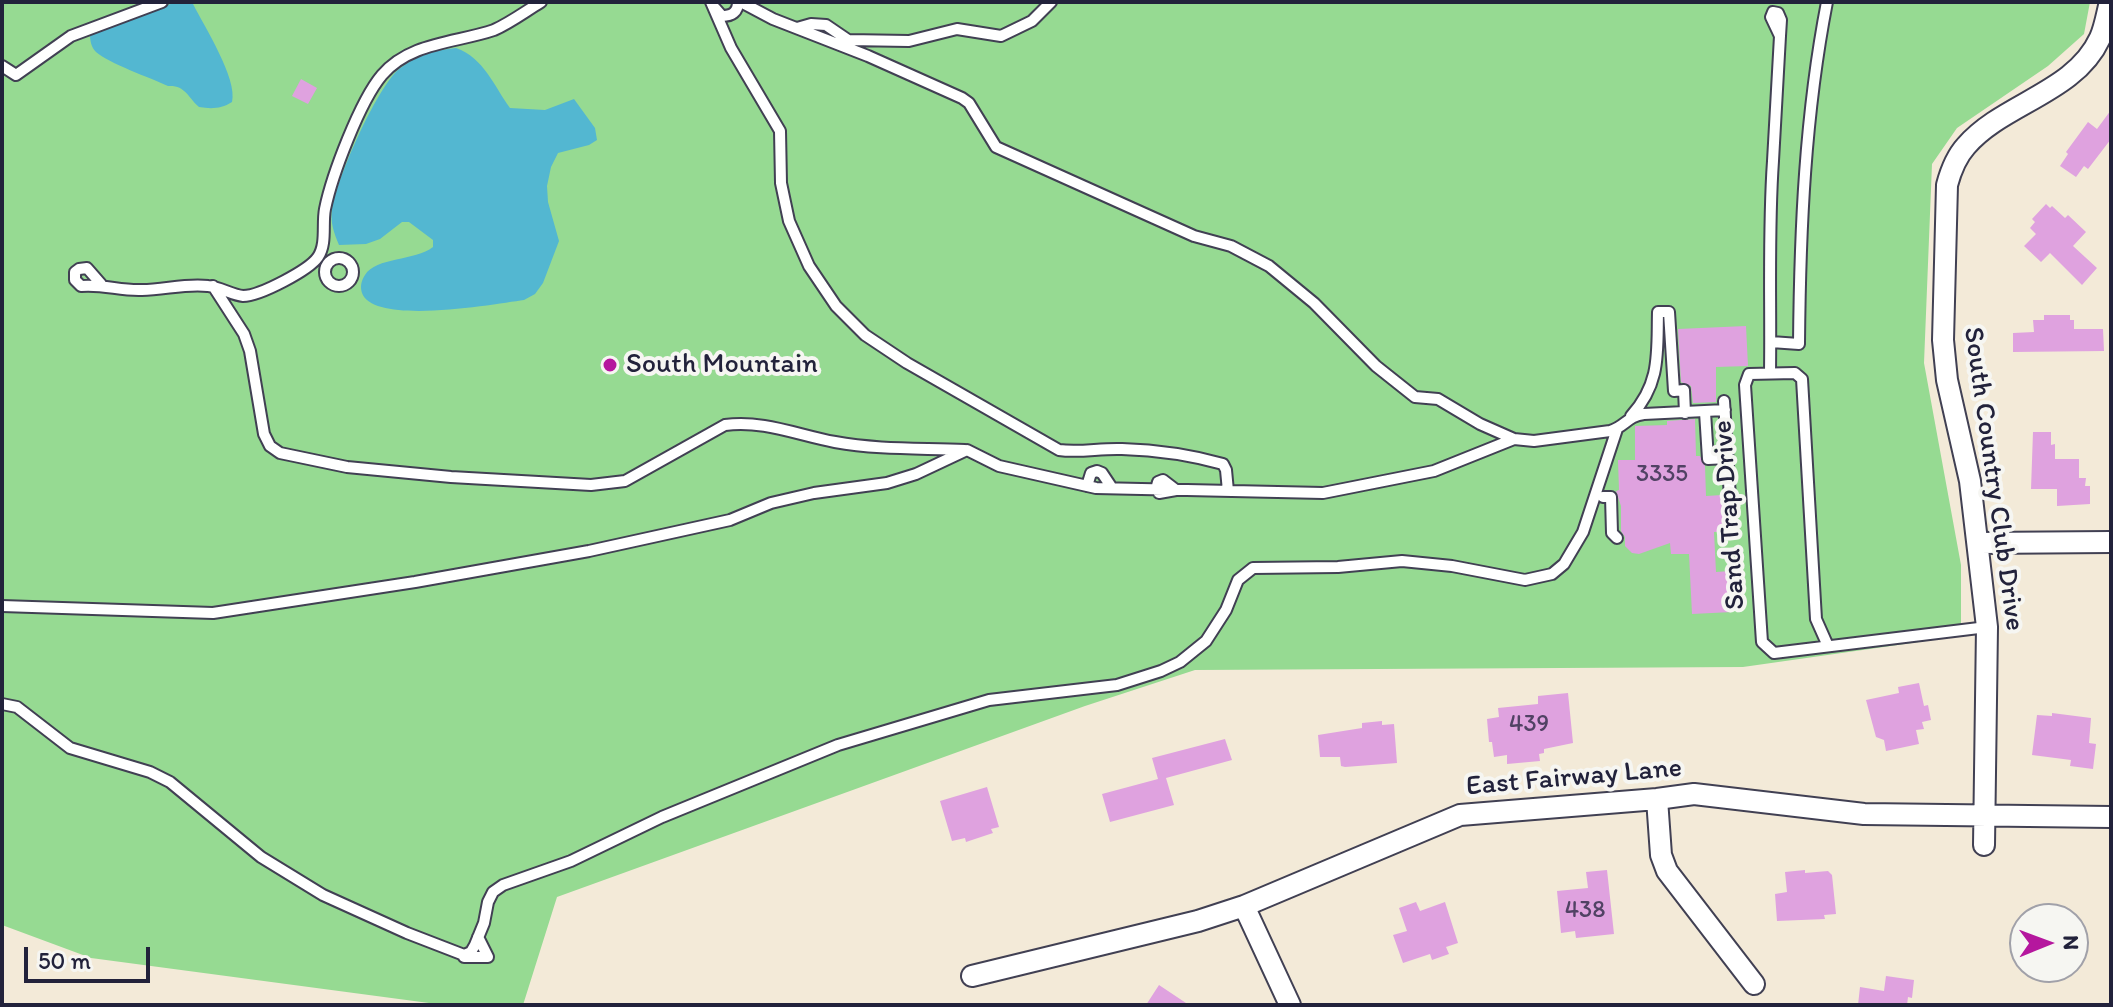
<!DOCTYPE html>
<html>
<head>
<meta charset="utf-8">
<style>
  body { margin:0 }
  #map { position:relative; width:2113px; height:1007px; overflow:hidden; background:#f3ead8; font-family:Itim,sans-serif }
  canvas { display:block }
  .frame { position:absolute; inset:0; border:4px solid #22223b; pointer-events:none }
  .north { position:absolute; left:2009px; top:903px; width:80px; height:80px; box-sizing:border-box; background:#f6f6f2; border:2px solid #a1a1a9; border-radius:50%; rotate:89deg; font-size:22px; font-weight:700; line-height:32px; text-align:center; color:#22223b }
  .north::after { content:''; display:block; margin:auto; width:28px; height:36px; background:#b5179e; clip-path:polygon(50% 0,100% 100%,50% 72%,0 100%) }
  .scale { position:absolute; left:24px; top:947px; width:126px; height:36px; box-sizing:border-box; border:4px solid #22223b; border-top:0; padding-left:10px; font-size:24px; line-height:28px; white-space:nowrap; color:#22223b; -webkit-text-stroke:6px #f6f6f2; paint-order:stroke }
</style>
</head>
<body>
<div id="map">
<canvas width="2113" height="1007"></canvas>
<div class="frame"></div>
<div class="north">N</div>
<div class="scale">50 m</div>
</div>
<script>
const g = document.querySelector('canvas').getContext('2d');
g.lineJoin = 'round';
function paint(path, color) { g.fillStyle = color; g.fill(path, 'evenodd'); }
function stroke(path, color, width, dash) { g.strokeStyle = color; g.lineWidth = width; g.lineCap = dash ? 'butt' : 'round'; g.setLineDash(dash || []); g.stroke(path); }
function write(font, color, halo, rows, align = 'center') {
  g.font = font + ' Itim,sans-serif'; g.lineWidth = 8; g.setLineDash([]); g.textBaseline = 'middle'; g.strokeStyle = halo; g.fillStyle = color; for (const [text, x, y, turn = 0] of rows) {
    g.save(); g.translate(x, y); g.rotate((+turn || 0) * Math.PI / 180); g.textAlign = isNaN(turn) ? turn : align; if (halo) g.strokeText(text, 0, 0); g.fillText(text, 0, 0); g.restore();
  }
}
paint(new Path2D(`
  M 2,2 L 2090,2 L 2084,34 L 2048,66 L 1957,128 L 1932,164 L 1924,363 L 1961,565 L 1961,636 L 1743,667 L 1195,670 L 1085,706 L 557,897 L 523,1005 L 444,1005 L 91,958 L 2,925 Z`), '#96da92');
paint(new Path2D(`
  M 176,2 L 193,4 C 204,26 238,79 232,102 C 221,109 211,109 199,107 C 187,96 185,85 168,86 C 151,78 108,63 96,52 C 91,47 90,40 90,34 Z
  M 456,48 C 484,58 494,86 510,108 L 545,110 L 574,99 L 595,128 L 597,140 L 589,145 L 558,153 L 551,167 L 547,186 L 548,202 L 559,241 L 543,283 L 535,294 L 524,300 C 495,304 374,326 362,293 C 360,287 361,281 365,275 C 376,257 415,261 433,247 L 433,240 L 409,222 L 402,222 L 380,239 L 366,244 L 339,245 C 334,233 330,222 332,209 C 337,178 376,89 399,69 C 417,55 434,50 456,48 Z`), '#53b7d1');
paint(new Path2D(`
  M 301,79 L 317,88 L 308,104 L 292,96 Z
  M 2111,110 L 2111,139 L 2088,169 L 2084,166 L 2076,177 L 2060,166 L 2068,154 L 2066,152 L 2088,122 L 2097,129 Z
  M 2046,204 L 2050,208 L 2052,206 L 2065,218 L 2068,215 L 2086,232 L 2073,246 L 2097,268 L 2082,285 L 2050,253 L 2041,262 L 2024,246 L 2036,234 L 2030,228 L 2035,222 L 2032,219 Z
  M 2044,315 L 2070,315 L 2070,320 L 2074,320 L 2074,329 L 2103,329 L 2104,351 L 2013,352 L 2013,333 L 2034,332 L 2033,320 L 2044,320 Z
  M 1746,326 L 1748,366 L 1716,367 L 1716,402 L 1693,403 L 1691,386 L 1681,382 L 1678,329 Z
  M 1695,419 L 1696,456 L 1700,456 L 1705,466 L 1706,496 L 1722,495 L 1724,518 L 1731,522 L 1732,531 L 1714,532 L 1716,572 L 1730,571 L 1732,612 L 1692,614 L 1689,554 L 1671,554 L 1670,543 L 1639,554 L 1632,553 L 1625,546 L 1625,537 L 1621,531 L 1621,506 L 1616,491 L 1619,490 L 1618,460 L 1635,460 L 1635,426 L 1667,425 L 1667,421 Z
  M 2033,432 L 2051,432 L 2051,445 L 2055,444 L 2055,459 L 2079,459 L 2079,478 L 2086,478 L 2085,486 L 2090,486 L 2090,504 L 2057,506 L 2057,489 L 2031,489 Z
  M 1919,683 L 1924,706 L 1928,705 L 1931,720 L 1922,722 L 1924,729 L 1916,730 L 1919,744 L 1886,751 L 1884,740 L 1876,737 L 1866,700 L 1899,693 L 1898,687 Z
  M 1568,693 L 1573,743 L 1544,749 L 1544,753 L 1539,754 L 1540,761 L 1507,764 L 1507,755 L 1494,757 L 1492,742 L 1489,742 L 1487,719 L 1499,717 L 1498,708 L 1538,704 L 1538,696 Z
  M 2052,713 L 2091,718 L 2089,743 L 2096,744 L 2093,769 L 2070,766 L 2071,760 L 2032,755 L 2037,715 L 2052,716 Z
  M 1382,721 L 1382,725 L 1394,724 L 1397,763 L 1345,767 L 1341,766 L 1340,757 L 1320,757 L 1318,735 L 1362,728 L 1362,723 Z
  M 1225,739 L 1232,760 L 1166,778 L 1174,805 L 1110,822 L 1102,794 L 1158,779 L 1152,758 Z
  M 987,787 L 999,827 L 991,829 L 993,833 L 966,842 L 965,838 L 952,841 L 940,801 Z
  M 1607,870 L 1614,934 L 1576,938 L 1575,931 L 1561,933 L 1557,891 L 1588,888 L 1586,872 Z
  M 1805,870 L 1805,873 L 1828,871 L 1832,875 L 1836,914 L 1824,915 L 1825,919 L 1777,921 L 1775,894 L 1787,892 L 1785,872 Z
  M 1416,902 L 1420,911 L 1445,902 L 1458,943 L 1446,947 L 1449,954 L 1432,960 L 1430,954 L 1403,963 L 1393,935 L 1407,931 L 1399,908 Z
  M 1886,976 L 1914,980 L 1912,998 L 1908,997 L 1907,1005 L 1858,1005 L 1860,987 L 1884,991 Z
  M 1159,985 L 1189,1005 L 1146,1005 Z`), '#dfa2df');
const lane = new Path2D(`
  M 711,2 L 731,48 L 780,131 L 781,183 L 789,221 L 809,266 L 836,306 L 865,335 L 907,363 L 1059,450 C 1080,453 1100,448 1122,449 C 1154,450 1191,455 1223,464 L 1226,470 L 1228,491
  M 741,2 L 773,19 L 868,56 L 962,98 L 969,103 L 996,147 L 1194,236 L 1231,246 L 1269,266 L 1314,303 L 1376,366 L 1415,397 L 1438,399 L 1480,424 L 1514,439
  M 715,8 L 722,16 C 732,16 738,12 738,2
  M 797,28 L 811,24 L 826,25 L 848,40 L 909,41 L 957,29 L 1001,36 L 1032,21 L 1051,2
  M 2,66 L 16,75 L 71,36 L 162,2
  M325 272a14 14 0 1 1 28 0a14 14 0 1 1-28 0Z
  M 101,284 L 87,268 L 79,269 L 75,272 L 75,280 L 81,286 C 104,284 120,291 142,290 C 164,290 186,283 208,286 C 220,287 232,295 243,296 C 260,296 309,270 318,257 C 327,244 322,224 325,209 C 332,175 360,101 382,75 C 410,42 456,43 494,30 C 510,23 526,11 541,2
  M 213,286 L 244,334 L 250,351 L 264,434 L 270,446 L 280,453 L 347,467 L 451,477 L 591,485 L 625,481 L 725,425 C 764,420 797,435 835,442 C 878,450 922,448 965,450
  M 1771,342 L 1799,344 C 1800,229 1805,115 1827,2
  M 1770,373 C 1771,302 1768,232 1773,161 L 1780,36 L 1781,20 L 1778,13 L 1773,12 L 1771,17 L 1780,36
  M 1724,401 L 1731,514
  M 1705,412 L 1708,459 L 1728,458
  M 1631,416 C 1661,383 1657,353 1658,312 L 1669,312 L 1674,391 L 1684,390 L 1685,413
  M 1163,480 L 1176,490 L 1159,493 L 1156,489 L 1158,482 Z
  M 1087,486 L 1091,473 L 1097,471 L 1102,473 L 1112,488
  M 1603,497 L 1611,497 L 1612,533 L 1617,538
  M 2,606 L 213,613 L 415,582 L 589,551 L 730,520 L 771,503 L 814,493 L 887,483 L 916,474 L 967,450 L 999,466 L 1096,488 L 1323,493 L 1434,471 L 1514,439 L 1534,441 L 1610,431 C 1625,427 1627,416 1644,414 L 1725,410
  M 1828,646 L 1816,619 L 1802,379 L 1795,373 L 1749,374 L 1745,385 L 1762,642 L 1774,653 L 1987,627
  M 2,704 L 17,707 L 70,748 L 150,772 L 170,782 L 261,857 L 323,895 L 407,933 L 464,955 L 471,952 L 475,945 L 484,923 L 488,902 L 493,892 L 503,885 L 571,861 L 662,817 L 838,745 L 989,700 L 1117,685 L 1161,671 L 1180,662 L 1206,641 L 1226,610 L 1238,580 L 1253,568 L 1338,567 L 1402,561 L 1452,566 L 1525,580 L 1552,574 L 1564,564 L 1583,532 L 1617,429
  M 464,957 L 488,957 L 478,937`);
const street = new Path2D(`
  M 1979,543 L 2111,542
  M 1657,799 L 1661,855 L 1667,871 L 1754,984
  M 1984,845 L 1987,627 L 1970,481 L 1947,380 L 1943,340 L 1947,185 C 1951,170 1956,157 1966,146 C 2003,103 2075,93 2100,38 C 2105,27 2107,13 2110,2
  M 1244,906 L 1290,1005
  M 972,976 L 1198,921 L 1244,906 L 1460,815 L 1657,799 L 1694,794 L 1864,814 L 2111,817`);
stroke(lane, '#414053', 14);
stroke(street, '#414053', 24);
stroke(lane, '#fff', 10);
stroke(street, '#fff', 20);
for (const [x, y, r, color] of [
  [610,365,8,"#b5179e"]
]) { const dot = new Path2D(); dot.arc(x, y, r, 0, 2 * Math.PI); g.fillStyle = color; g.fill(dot); stroke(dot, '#f6f6f2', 3); }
write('24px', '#514264', null, [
  ["3335",1662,475],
  ["439",1529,725],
  ["438",1585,911]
]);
write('28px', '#22223b', '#f6f6f2', [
  ["South Mountain",626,365]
], 'left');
write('28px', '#22223b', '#f6f6f2', [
  ["South Country Club Drive",1993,479,82],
  ["Sand Trap Drive",1730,515,-94],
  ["East Fairway Lane",1574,778,-5]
]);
</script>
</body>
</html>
